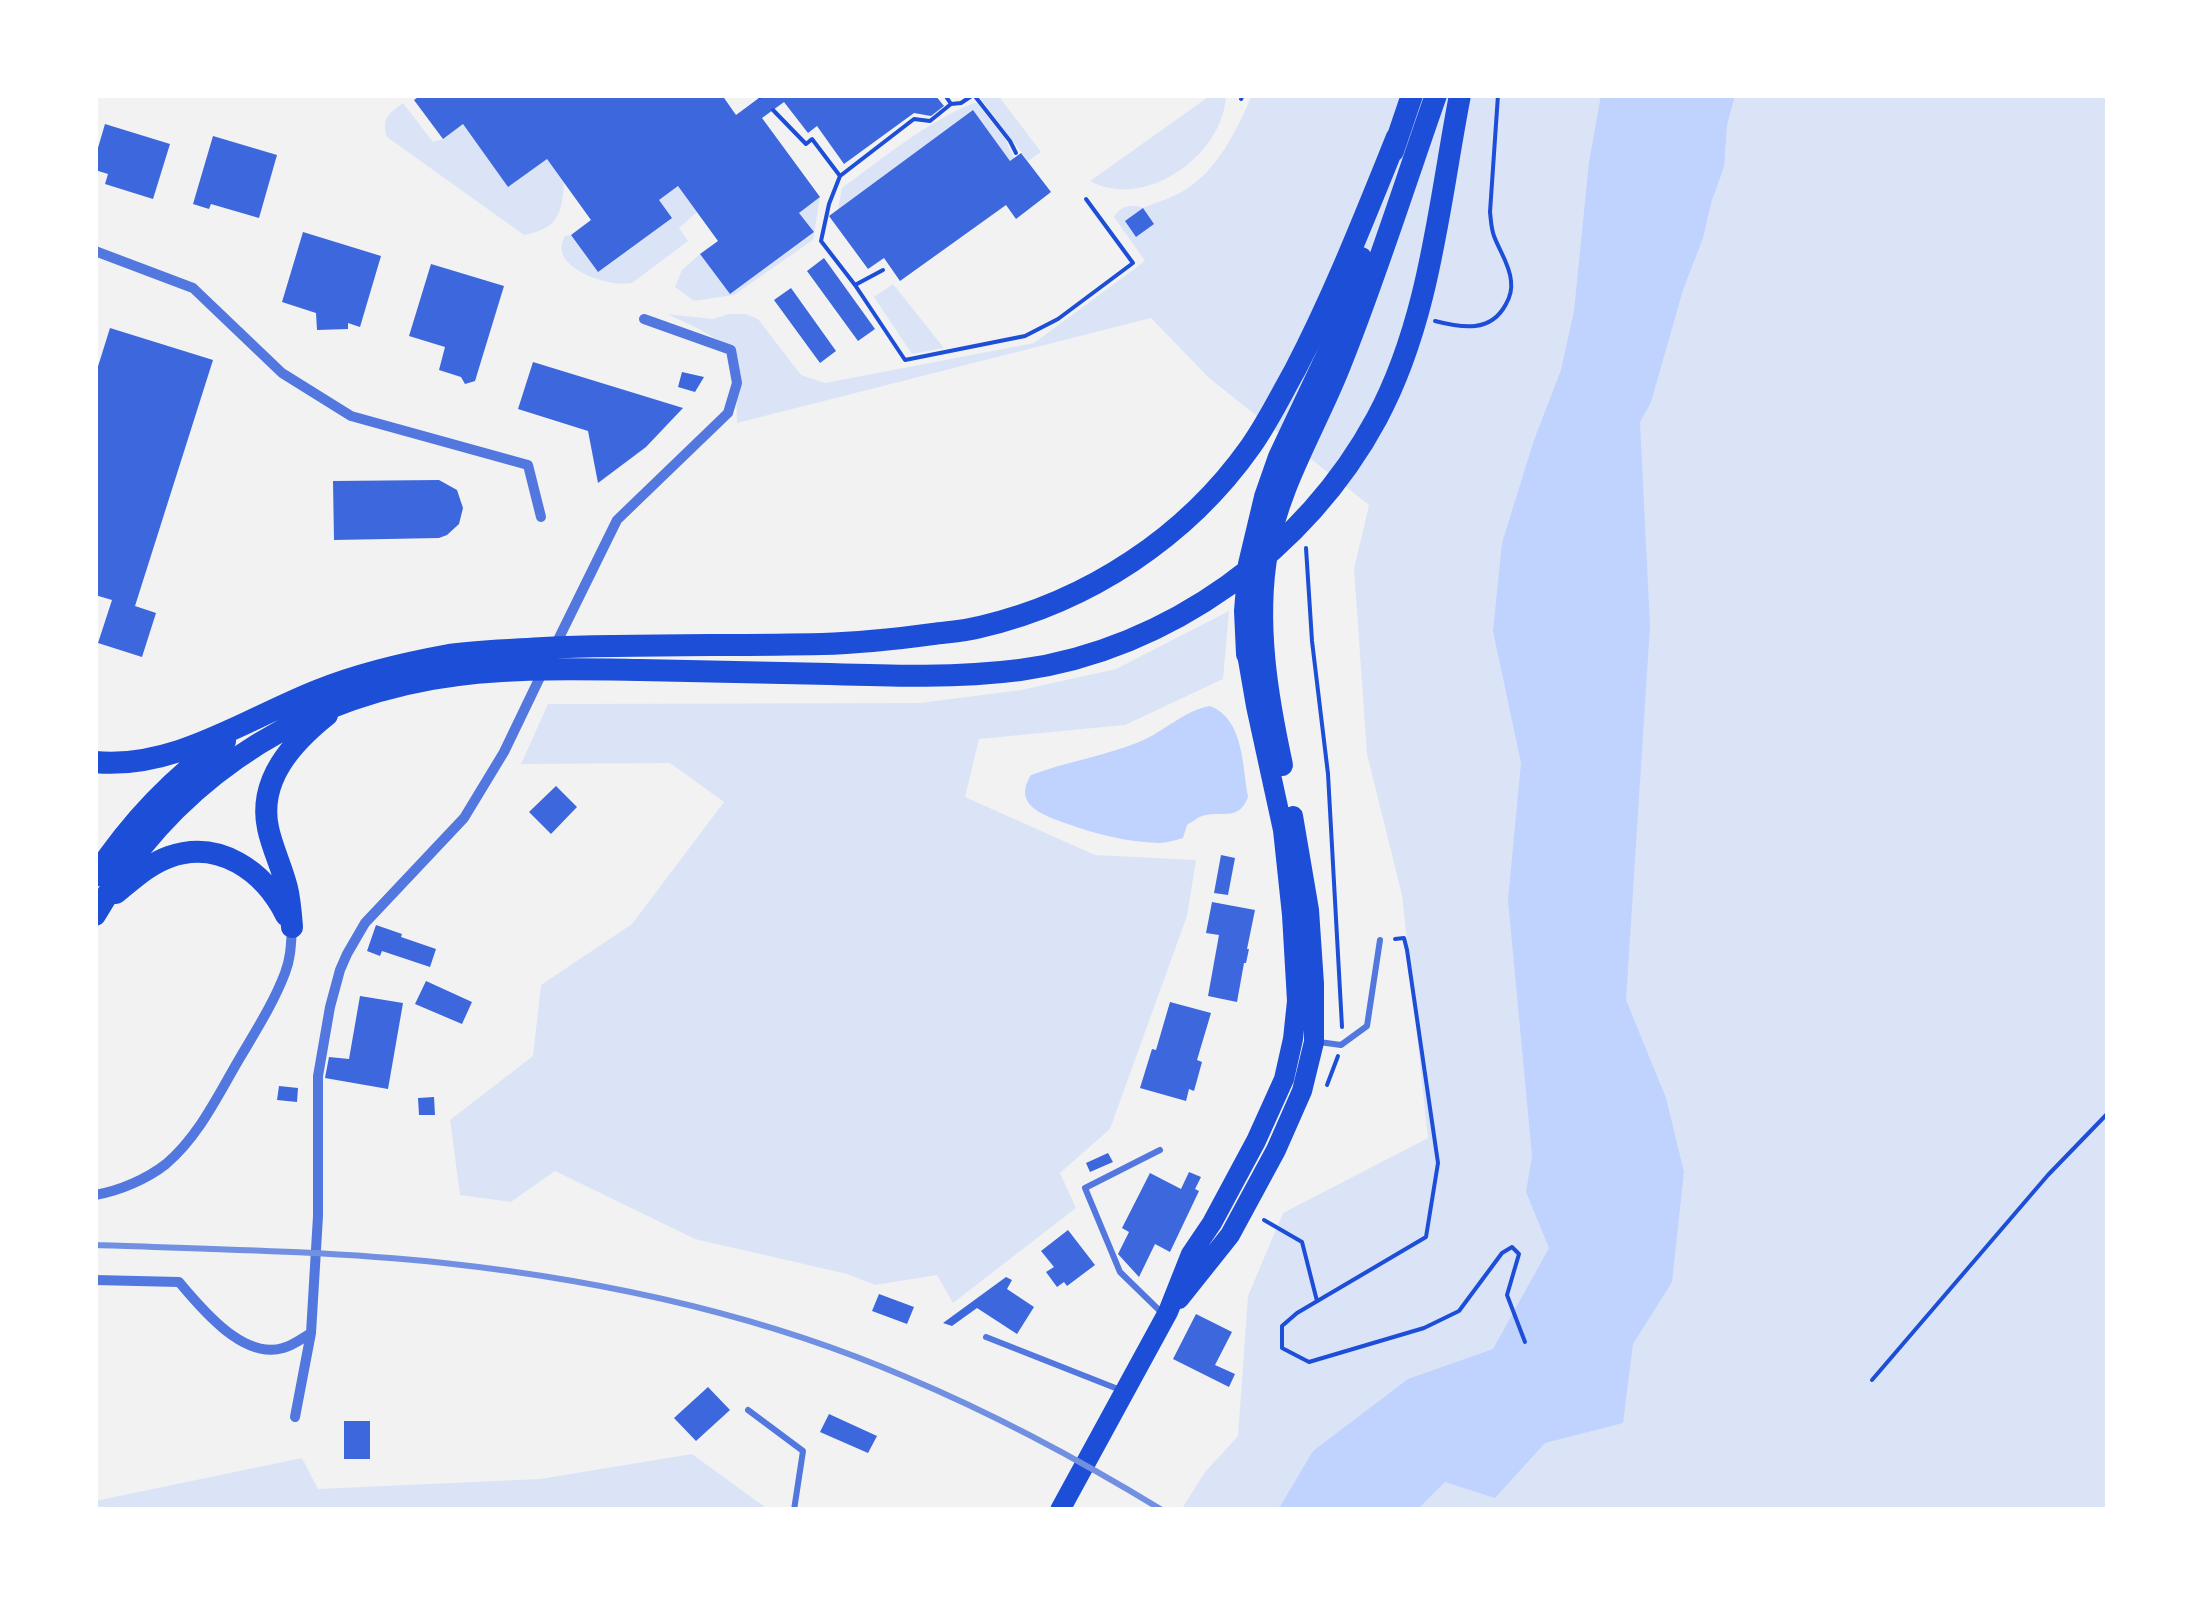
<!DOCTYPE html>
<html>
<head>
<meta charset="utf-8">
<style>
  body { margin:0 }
  #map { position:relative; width:2203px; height:1605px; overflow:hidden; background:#f2f2f2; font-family:"Work Sans",sans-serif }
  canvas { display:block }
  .frame { position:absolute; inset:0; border:98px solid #fff; pointer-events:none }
</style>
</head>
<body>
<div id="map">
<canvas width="2203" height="1605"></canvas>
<div class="frame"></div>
</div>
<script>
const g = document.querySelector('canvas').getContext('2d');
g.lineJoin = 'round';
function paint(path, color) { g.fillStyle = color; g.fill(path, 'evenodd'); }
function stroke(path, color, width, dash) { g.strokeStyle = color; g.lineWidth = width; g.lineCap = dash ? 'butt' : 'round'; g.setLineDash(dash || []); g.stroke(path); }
paint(new Path2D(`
  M 983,95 L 998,95 L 1041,152 L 1028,161 L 980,98 Z
  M 1211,95 L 1226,95 C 1224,155 1145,211 1090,181 Z
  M 1252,95 L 2108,95 L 2108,1510 L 1181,1510 L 1205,1472 L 1238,1436 L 1248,1296 L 1283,1213 L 1428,1138 L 1402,895 L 1367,754 L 1354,569 L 1369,505 L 1209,378 L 1151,318 L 737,423 L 735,350 L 697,328 L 667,314 L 713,319 L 729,314 L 746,314 L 758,319 L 801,375 L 825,383 L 1034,343 L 1145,261 L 1114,217 C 1119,206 1133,203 1143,208 C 1157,202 1175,197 1188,188 C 1220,166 1237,129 1252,95 Z
  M 403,103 L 433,142 L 443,139 L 463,124 L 508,187 L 547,159 L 564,183 C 562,215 557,229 524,235 L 387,137 C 381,117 389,114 403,103 Z
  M 974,103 L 977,103 L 1006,140 L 1014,159 L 1010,161 L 973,111 L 838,209 L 842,188 C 882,159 929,120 974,103 Z
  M 678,186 L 697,212 L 679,228 L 688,241 L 632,283 C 609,288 546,267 565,236 L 571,235 L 598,272 L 659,200 Z
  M 820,197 L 813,240 L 734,295 L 694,301 L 675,287 L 682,270 L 700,254 L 730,294 L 813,233 L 799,213 Z
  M 893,284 L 944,348 L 912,354 L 874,297 Z
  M 1229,611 L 1223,679 L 1125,725 L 979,739 L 965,797 L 1095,855 L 1196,860 L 1187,916 L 1110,1129 L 1060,1173 L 1076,1208 L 953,1303 L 937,1275 L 875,1285 L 847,1274 L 695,1239 L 555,1171 L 511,1202 L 460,1195 L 450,1120 L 533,1056 L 541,985 L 632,924 L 724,802 L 670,763 L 521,764 L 548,704 L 920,703 L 1021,690 L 1116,669 Z
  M 692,1454 L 769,1510 L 95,1510 L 95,1501 L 302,1458 L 318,1489 L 540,1479 Z`), '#dbe4f7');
paint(new Path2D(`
  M 1601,95 L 1735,95 L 1727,125 L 1724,167 L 1711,203 L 1703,238 L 1683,290 L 1651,402 L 1640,422 L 1650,626 L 1626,1000 L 1666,1098 L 1684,1172 L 1672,1282 L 1633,1344 L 1623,1423 L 1545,1443 L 1495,1498 L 1445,1482 L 1417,1510 L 1278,1510 L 1313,1451 L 1408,1379 L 1493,1349 L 1549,1248 L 1526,1192 L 1532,1156 L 1508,900 L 1521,763 L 1493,631 L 1502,543 L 1534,440 L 1561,370 L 1574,311 L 1589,162 Z
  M 1210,706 C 1244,719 1242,765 1248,797 C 1239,822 1221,810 1202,816 C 1197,818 1192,822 1187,825 L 1183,838 C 1175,840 1167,843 1159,843 C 1126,842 1096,834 1065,823 C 1043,815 1012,805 1031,775 C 1066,762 1104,756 1139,742 C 1164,732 1183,711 1210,706 Z`), '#bfd3fe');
paint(new Path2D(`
  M 421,95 L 722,95 L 736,115 L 763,95 L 935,95 L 944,106 L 931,116 L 914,113 L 844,164 L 817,126 L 808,133 L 784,102 L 762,118 L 820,197 L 799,213 L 814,232 L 730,294 L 700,254 L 718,241 L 678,186 L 659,200 L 672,218 L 598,272 L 571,235 L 591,220 L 547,159 L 508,187 L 463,124 L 443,139 L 414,100 Z
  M 973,110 L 1010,161 L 1021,153 L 1051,192 L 1016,219 L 1006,205 L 900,281 L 884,258 L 868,269 L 829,216 Z
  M 105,124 L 170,144 L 153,199 L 105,184 L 108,174 L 95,170 L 95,158 Z
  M 213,136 L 277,155 L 259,218 L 211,204 L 209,209 L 193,204 Z
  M 1143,208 L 1154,224 L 1136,237 L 1125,221 Z
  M 303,232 L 381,256 L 360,327 L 348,323 L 348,329 L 317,330 L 316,313 L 282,302 Z
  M 824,258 L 875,329 L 858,341 L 807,271 Z
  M 431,264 L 504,286 L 475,381 L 465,384 L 461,377 L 439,370 L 445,347 L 409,336 Z
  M 791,288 L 836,351 L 820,363 L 774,300 Z
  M 110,328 L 213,360 L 135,606 L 156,613 L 142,657 L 98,643 L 112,600 L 95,595 L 95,376 Z
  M 533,362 L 683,408 L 646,447 L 598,483 L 588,431 L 518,409 Z
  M 682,372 L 704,377 L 695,392 L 678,387 Z
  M 439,480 L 457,490 L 463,508 L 459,524 L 447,535 L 439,538 L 334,540 L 333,481 Z
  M 556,786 L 577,807 L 551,834 L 529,812 Z
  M 1221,855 L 1235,858 L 1228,895 L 1214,893 Z
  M 1212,902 L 1255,910 L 1247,949 L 1249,949 L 1246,963 L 1244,963 L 1237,1002 L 1208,996 L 1219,935 L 1206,933 Z
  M 376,925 L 402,934 L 401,937 L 436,949 L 430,967 L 382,951 L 380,956 L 367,951 Z
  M 426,981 L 472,1002 L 462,1024 L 415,1004 Z
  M 360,996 L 403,1003 L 388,1089 L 325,1078 L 329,1057 L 349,1059 Z
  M 1170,1002 L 1211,1013 L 1197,1060 L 1202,1062 L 1194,1091 L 1189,1089 L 1186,1101 L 1140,1088 L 1152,1049 L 1156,1050 Z
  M 279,1086 L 298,1088 L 297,1102 L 277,1100 Z
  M 434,1097 L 435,1115 L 419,1115 L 418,1098 Z
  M 1108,1153 L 1113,1162 L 1090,1172 L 1086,1163 Z
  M 1189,1172 L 1201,1177 L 1195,1189 L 1199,1191 L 1170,1252 L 1155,1244 L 1139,1277 L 1118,1254 L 1129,1232 L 1122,1228 L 1150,1173 L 1181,1189 Z
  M 1068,1230 L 1095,1265 L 1067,1286 L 1064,1282 L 1057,1287 L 1046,1272 L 1054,1267 L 1041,1251 Z
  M 1006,1277 L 1012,1280 L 1007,1289 L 1034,1307 L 1017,1334 L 977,1308 L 952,1326 L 943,1323 Z
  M 879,1294 L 914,1307 L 907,1324 L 872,1311 Z
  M 1196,1314 L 1232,1332 L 1215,1365 L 1235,1374 L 1229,1387 L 1173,1359 Z
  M 708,1387 L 730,1410 L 696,1441 L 674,1418 Z
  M 829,1414 L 877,1436 L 868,1453 L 820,1432 Z
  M 344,1421 L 370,1421 L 370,1459 L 344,1459 Z`), '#3d67dc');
stroke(new Path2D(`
  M 759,95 L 760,97
  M 945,95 L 951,104 L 961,103 L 973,95
  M 974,95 L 1010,141 L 1016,153
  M 1241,99 L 1243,95
  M 773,110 L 806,144 L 812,139 L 840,176
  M 883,270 L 855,285 L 821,241 L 829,204 L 840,176 L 914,119 L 930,121 L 951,104
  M 855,285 L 905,360 L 1025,336 L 1058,319 L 1133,263 L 1086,199
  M 1435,321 C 1462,328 1491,333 1506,304 C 1510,297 1512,289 1511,281 C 1510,265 1499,250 1494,236 C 1491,228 1491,220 1490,212 L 1498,95
  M 1306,548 L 1312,641 L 1328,774 L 1342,1027
  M 1395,939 L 1404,938 L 1407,950 L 1438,1163 L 1426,1237 L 1297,1313 L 1282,1326 L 1282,1348 L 1309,1362 L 1424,1328 L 1459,1311 L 1502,1253 L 1512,1247 L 1519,1254 L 1507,1295 L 1525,1342
  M 1327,1085 L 1338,1056
  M 1264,1220 L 1302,1242 L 1317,1301
  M 1872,1380 L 2048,1175 L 2108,1113`), '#1d4ed8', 4);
stroke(new Path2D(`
  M 1319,1042 L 1341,1045 L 1367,1026 L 1380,940
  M 1160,1150 L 1085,1188 L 1120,1272 L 1161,1312
  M 986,1337 L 1123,1391
  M 748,1410 L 803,1451 L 794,1510`), '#5277de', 6);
stroke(new Path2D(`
  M 95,251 L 193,288 L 282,373 L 351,416 L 528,465 L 541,517
  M 554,648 L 617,520 L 728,413 L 737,383 L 731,350 L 644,319
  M 95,1195 C 119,1191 147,1179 166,1164 C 200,1135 219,1093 241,1056 C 257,1029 274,1002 285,973 C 291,958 291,943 292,927
  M 95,1280 L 179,1282 C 201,1308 243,1360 283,1348 C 292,1346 303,1338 311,1333
  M 295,1417 L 311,1333 L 318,1216 L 318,1076 L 330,1007 L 340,970 L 347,954 L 365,923 L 464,818 L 504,752 L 542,673`), '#5277de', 10);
stroke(new Path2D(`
  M 1179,1299 L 1230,1235 L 1276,1150 L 1302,1091 L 1314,1042 L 1314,984 L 1309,910 L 1293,816
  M 1060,1510 L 1168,1312 L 1191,1254 L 1212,1223 L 1256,1141 L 1284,1079 L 1293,1039 L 1297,1001 L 1292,915 L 1283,830 L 1256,706 L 1247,654`), '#1d4ed8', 20);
stroke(new Path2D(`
  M 1393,151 L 1412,95
  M 1247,654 L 1245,611 L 1249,564 L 1265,497 L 1279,457 L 1332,345 L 1361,258
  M 95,762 C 174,770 247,718 319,690 C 361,673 405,663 449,655 C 481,651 512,650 544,648 C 637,644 729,646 822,644 C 860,643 896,639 933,634 C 948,632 965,631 980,627 C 1088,602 1187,537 1251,446 C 1268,422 1281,395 1295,370 C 1334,295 1365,216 1397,137
  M 1282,765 C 1267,696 1255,623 1267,553 C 1277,489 1315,428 1339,368 C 1375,279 1404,186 1436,95
  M 95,876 C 130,823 173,777 225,741
  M 116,893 C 132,880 149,864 169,857 C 219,839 264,871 286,915
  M 95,915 C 169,786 286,705 432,679 C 500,667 570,669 640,670 C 703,671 766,673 830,674 C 893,676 957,678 1020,670 C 1168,650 1307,549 1377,418 C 1430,319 1439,203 1460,95
  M 292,927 C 291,914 290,900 287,888 C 282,867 272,848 268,828 C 258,780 292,743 327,715`), '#1d4ed8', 22);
stroke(new Path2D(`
  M 95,1245 C 211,1249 328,1251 444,1263 C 601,1280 760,1314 906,1377 C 994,1414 1080,1460 1162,1510`), '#7290e2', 6);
</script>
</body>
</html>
